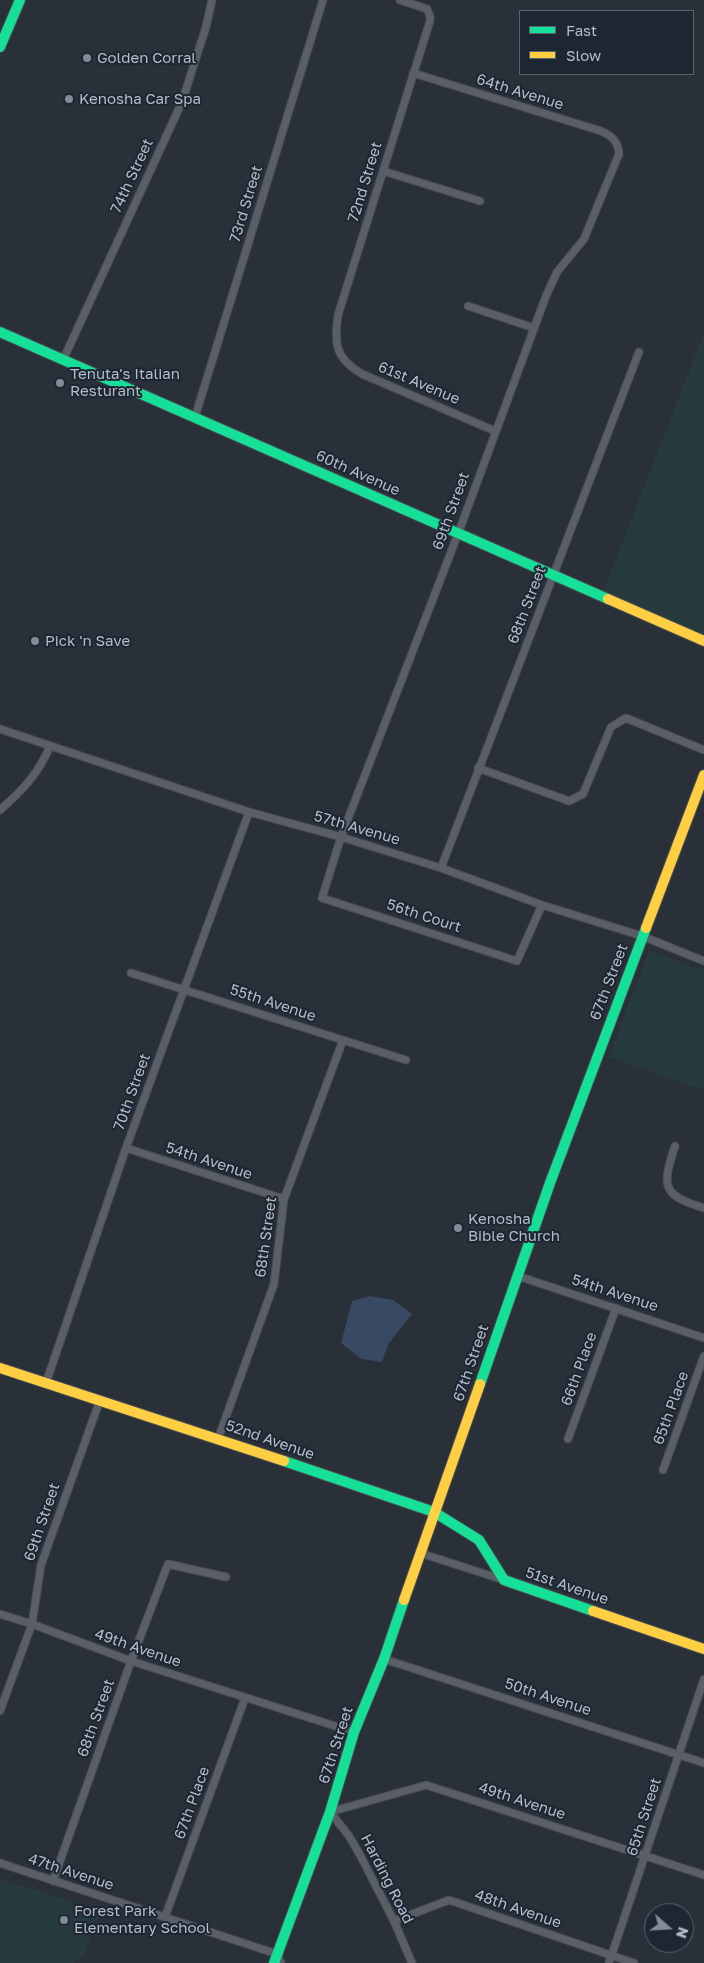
<!DOCTYPE html>
<html>
<head>
<meta charset="utf-8">
<style>
  body { margin:0 }
  #map { position:relative; width:704px; height:1963px; overflow:hidden; background:#2a3038; font-family:"Golos Text",sans-serif }
  canvas { display:block }
  .legend { position:absolute; left:519px; top:10px; width:175px; height:65px; box-sizing:border-box; background:#1d2633; border:1px solid #59626f; margin:0; padding:6px 9px; list-style:none; font-size:15px; color:#b4bcc9 }
  .legend li { display:flex; align-items:center; gap:10px; height:25px }
  .legend b { width:25px; border:1px solid #59626f }
  .north { position:absolute; left:644px; top:1903px; width:50px; height:50px; box-sizing:border-box; background:#1d2633; border:1px solid #59626f; border-radius:50%; rotate:109deg; font-size:14px; font-weight:700; line-height:20px; text-align:center; color:#b4bcc9 }
  .north::after { content:''; display:block; margin:auto; width:18px; height:22px; background:#848b96; clip-path:polygon(50% 0,100% 100%,50% 72%,0 100%) }
</style>
</head>
<body>
<div id="map">
<canvas width="704" height="1963"></canvas>
<ul class="legend">
<li><b style="height:6px;background:#16e098"></b>Fast</li>
<li><b style="height:6px;background:#ffcf43"></b>Slow</li>
</ul>
<div class="north">N</div>
</div>
<script>
const g = document.querySelector('canvas').getContext('2d');
g.lineJoin = 'round';
function paint(path, color) { g.fillStyle = color; g.fill(path, 'evenodd'); }
function stroke(path, color, width, dash) { g.strokeStyle = color; g.lineWidth = width; g.lineCap = dash ? 'butt' : 'round'; g.setLineDash(dash || []); g.stroke(path); }
function write(font, color, halo, rows, align = 'center') {
  g.font = font + ' "Golos Text",sans-serif'; g.lineWidth = 4; g.setLineDash([]); g.textBaseline = 'middle'; g.strokeStyle = halo; g.fillStyle = color; for (const [text, x, y, turn = 0] of rows) {
    g.save(); g.translate(x, y); g.rotate((+turn || 0) * Math.PI / 180); g.textAlign = isNaN(turn) ? turn : align; if (halo) g.strokeText(text, 0, 0); g.fillText(text, 0, 0); g.restore();
  }
}
paint(new Path2D(`
  M 704,333 L 704,635 L 603,592 Z
  M 649,951 L 704,970 L 704,1090 L 609,1057 Z
  M 0,1879 L 100,1911 L 85,1954 L 74,1963 L 0,1963 Z`), '#273a3e');
paint(new Path2D(`
  M 370,1296 L 393,1300 L 412,1314 L 389,1343 L 382,1362 L 361,1359 L 341,1343 L 352,1301 Z`), '#384963');
const street = new Path2D(`
  M 400,0 L 427,9 L 430,16 L 430,21 L 338,315 C 334,344 335,358 362,374 L 495,431
  M 413,73 L 601,131 C 612,136 618,141 619,154 L 584,239 L 557,272 L 546,296 L 458,534 L 341,837 L 322,898 L 517,961 L 542,905
  M 383,171 L 480,201
  M 468,306 L 534,328
  M 63,360 L 182,102 L 206,27 L 212,0
  M 195,417 L 323,0
  M 0,729 L 249,812 L 341,837 L 441,868 L 542,905 L 642,936 L 704,961
  M 478,768 L 569,801 L 583,794 L 611,727 L 626,718 L 704,750
  M 0,810 C 22,791 39,773 50,746
  M 441,868 L 639,352
  M 131,973 L 406,1060
  M 675,1146 C 662,1186 661,1195 704,1208
  M 126,1148 L 284,1199
  M 518,1276 L 704,1338
  M 46,1383 L 126,1148 L 249,812
  M 218,1439 L 274,1284 L 284,1199 L 343,1040
  M 568,1439 L 616,1308
  M 663,1470 L 704,1356
  M 420,1553 L 504,1580
  M 0,1614 L 32,1624 L 131,1661 L 354,1732
  M 384,1659 L 704,1763
  M 0,1711 L 32,1624 L 41,1565 L 100,1400
  M 0,1863 L 277,1954 L 281,1963
  M 53,1881 L 131,1661 L 168,1564 L 226,1577
  M 165,1917 L 245,1698
  M 394,1921 L 449,1900 L 634,1963
  M 412,1963 L 394,1921 L 360,1855 L 349,1836 L 330,1812 L 426,1785 L 704,1875
  M 609,1963 L 704,1679`);
const fast = new Path2D(`
  M 0,47 L 20,0
  M 0,332 L 608,599
  M 480,1384 L 550,1183 L 646,928
  M 284,1461 L 434,1512 L 479,1540 L 504,1580 L 593,1611
  M 274,1963 L 330,1812 L 354,1732 L 384,1659 L 404,1600`);
const slow = new Path2D(`
  M 608,599 L 704,641
  M 646,928 L 704,775
  M 0,1368 L 284,1461
  M 404,1600 L 480,1384
  M 593,1611 L 704,1649`);
stroke(street, '#484c53', 9);
stroke(fast, '#484c53', 12);
stroke(slow, '#484c53', 12);
stroke(street, '#5a5e66', 7);
stroke(fast, '#16e098', 10);
stroke(slow, '#ffcf43', 10);
for (const [x, y, r, color] of [
  [87,58,5,"#848b96"],
  [69,99,5,"#848b96"],
  [60,383,5,"#848b96"],
  [35,641,5,"#848b96"],
  [458,1228,5,"#848b96"],
  [64,1920,5,"#848b96"]
]) { const dot = new Path2D(); dot.arc(x, y, r, 0, 2 * Math.PI); g.fillStyle = color; g.fill(dot); stroke(dot, '#1d2633', 2); }
write('15px', '#b4bcc9', '#1d2633', [
  ["Golden Corral",97,58],
  ["Kenosha Car Spa",79,99],
  ["Tenuta's Italian",70,374],
  ["Resturant",70,391],
  ["Pick 'n Save",45,641],
  ["Kenosha",468,1219],
  ["Bible Church",468,1236],
  ["Forest Park",74,1911],
  ["Elementary School",74,1928]
], 'left');
write('15px', '#b4bcc9', '#1d2633', [
  ["64th Avenue",520,92,17],
  ["74th Street",132,176,-65],
  ["72nd Street",365,182,-73],
  ["73rd Street",246,204,-73],
  ["61st Avenue",419,383,23],
  ["60th Avenue",358,473,24],
  ["69th Street",451,511,-70],
  ["68th Street",527,605,-69],
  ["57th Avenue",357,828,16],
  ["56th Court",424,916,18],
  ["67th Street",609,982,-69],
  ["55th Avenue",273,1003,18],
  ["70th Street",132,1092,-70],
  ["54th Avenue",209,1161,18],
  ["68th Street",266,1237,-82],
  ["54th Avenue",615,1293,18],
  ["67th Street",471,1363,-71],
  ["66th Place",579,1369,-70],
  ["65th Place",671,1408,-70],
  ["52nd Avenue",270,1440,19],
  ["69th Street",42,1522,-71],
  ["51st Avenue",567,1586,19],
  ["49th Avenue",138,1648,19],
  ["50th Avenue",548,1697,18],
  ["68th Street",96,1718,-70],
  ["67th Street",336,1745,-72],
  ["49th Avenue",522,1801,18],
  ["67th Place",192,1803,-70],
  ["65th Street",644,1817,-72],
  ["47th Avenue",71,1872,18],
  ["Harding Road",387,1879,63],
  ["48th Avenue",518,1909,19]
]);
</script>
</body>
</html>
